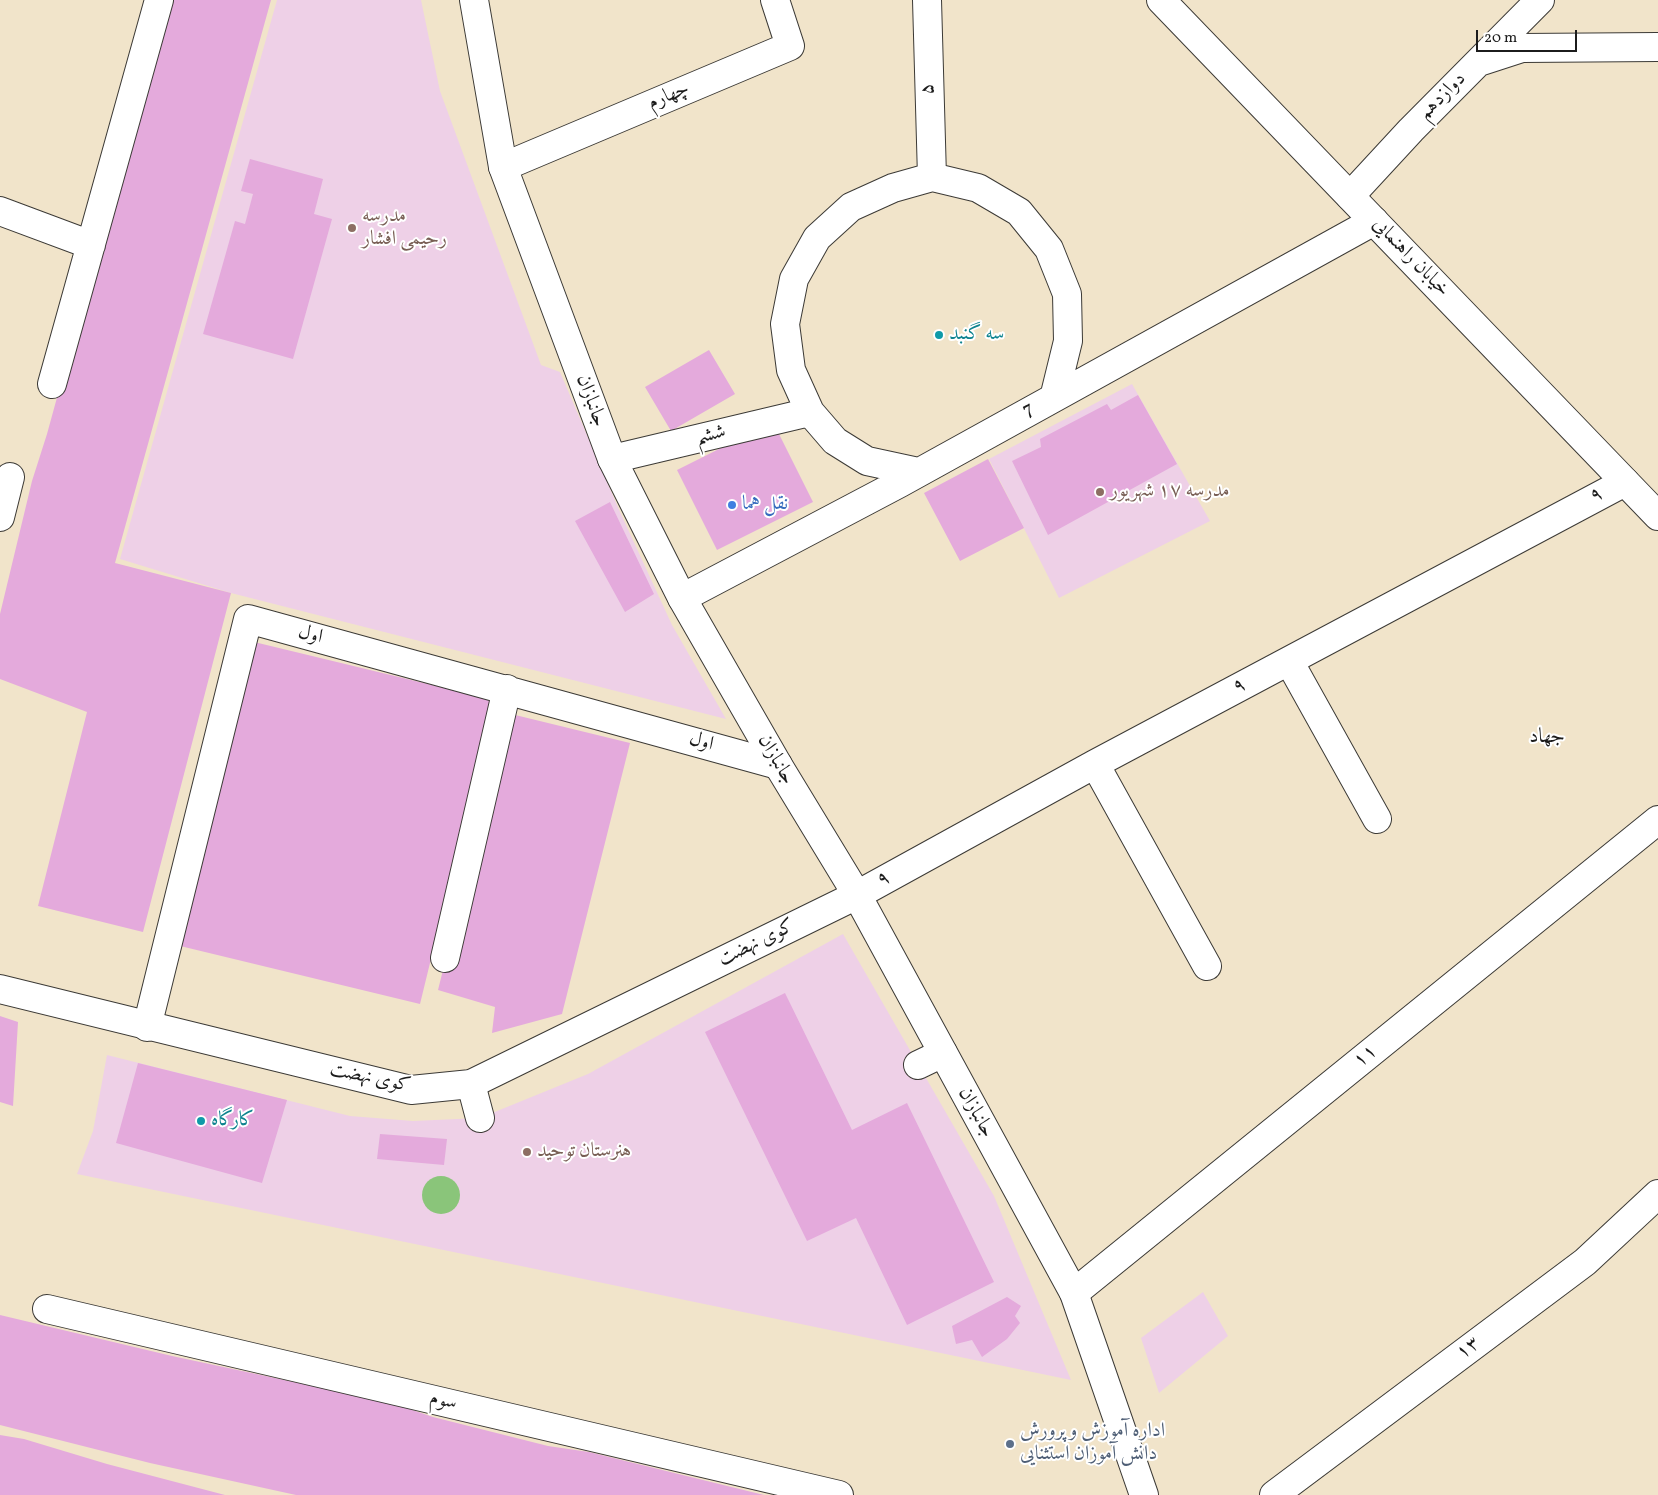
<!DOCTYPE html>
<html>
<head>
<meta charset="utf-8">
<style>
  body { margin:0 }
  #map { position:relative; width:1658px; height:1495px; overflow:hidden; background:#f1e4ca; font-family:Vollkorn,serif }
  canvas { display:block }
  .scale { position:absolute; left:1476px; top:30px; width:101px; height:22px; box-sizing:border-box; border:2px solid #1c1c1c; border-top:0; padding-left:6px; font-size:15px; line-height:18px; white-space:nowrap; color:#1c1c1c; -webkit-text-stroke:4px #fff; paint-order:stroke }
</style>
</head>
<body>
<div id="map">
<canvas width="1658" height="1495"></canvas>
<div class="scale">20 m</div>
</div>
<script>
const g = document.querySelector('canvas').getContext('2d');
g.lineJoin = 'round';
function paint(path, color) { g.fillStyle = color; g.fill(path, 'evenodd'); }
function stroke(path, color, width, dash) { g.strokeStyle = color; g.lineWidth = width; g.lineCap = dash ? 'butt' : 'round'; g.setLineDash(dash || []); g.stroke(path); }
function write(font, color, halo, rows, align = 'center') {
  g.font = font + ' Vollkorn,Amiri,serif'; g.lineWidth = 4; g.setLineDash([]); g.textBaseline = 'middle'; g.strokeStyle = halo; g.fillStyle = color; for (const [text, x, y, turn = 0] of rows) {
    g.save(); g.translate(x, y); g.rotate((+turn || 0) * Math.PI / 180); g.textAlign = isNaN(turn) ? turn : align; if (halo) g.strokeText(text, 0, 0); g.fillText(text, 0, 0); g.restore();
  }
}
paint(new Path2D(`
  M 277,0 L 421,0 L 440,91 L 541,365 L 560,372 L 620,512 L 672,625 L 726,719 L 231,593 L 120,559 Z
  M 1132,384 L 1210,521 L 1059,598 L 989,459 Z
  M 843,934 L 994,1196 L 1071,1380 L 77,1174 L 93,1131 L 107,1055 L 350,1116 L 413,1121 L 480,1118 L 588,1074 Z
  M 1203,1292 L 1228,1336 L 1159,1393 L 1141,1338 Z`), '#eed0e7');
paint(new Path2D(`
  M422 1195a19 19 0 1 1 38 0a19 19 0 1 1-38 0Z`), '#8ac57a');
paint(new Path2D(`
  M 166,0 L 271,0 L 115,563 L 231,593 L 143,932 L 38,906 L 87,712 L 0,679 L 0,614 L 32,481 L 47,434 Z
  M 250,159 L 323,179 L 314,214 L 332,219 L 293,359 L 203,334 L 235,221 L 245,224 L 253,194 L 241,191 Z
  M 709,350 L 735,394 L 671,431 L 645,387 Z
  M 1138,395 L 1177,464 L 1048,535 L 1012,461 L 1041,447 L 1040,439 L 1107,404 L 1111,410 Z
  M 773,422 L 813,502 L 717,550 L 677,470 Z
  M 988,459 L 1024,528 L 960,561 L 924,493 Z
  M 610,502 L 654,594 L 625,612 L 575,521 Z
  M 250,641 L 494,700 L 420,1004 L 176,945 Z
  M 507,713 L 630,743 L 562,1014 L 492,1033 L 495,1007 L 438,990 Z
  M 785,993 L 852,1130 L 907,1103 L 994,1282 L 907,1325 L 856,1218 L 807,1241 L 705,1032 Z
  M 0,1016 L 18,1022 L 13,1106 L 0,1102 Z
  M 138,1063 L 287,1100 L 262,1183 L 116,1143 Z
  M 380,1134 L 447,1139 L 444,1165 L 377,1159 Z
  M 1007,1297 L 1021,1306 L 1015,1316 L 1020,1323 L 1007,1339 L 982,1357 L 972,1340 L 956,1344 L 952,1326 Z
  M 0,1315 L 172,1356 L 392,1403 L 433,1417 L 548,1446 L 589,1452 L 764,1495 L 296,1495 L 150,1463 L 0,1425 Z
  M 0,1435 L 24,1439 L 107,1464 L 225,1495 L 0,1495 Z`), '#e4aadc');
const street = new Path2D(`
  M 927,0 L 932,177
  M 1482,61 L 1522,48 L 1658,47
  M 503,167 L 790,46 L 775,0
  M 1350,196 L 1411,130 L 1540,0
  M 0,211 L 91,245
  M 52,384 L 159,0
  M 612,459 L 810,412
  M 918,472 L 867,461 L 835,441 L 810,412 L 791,370 L 785,324 L 794,279 L 817,238 L 851,207 L 893,188 L 932,177 L 978,188 L 1019,212 L 1049,249 L 1067,294 L 1068,341 L 1054,398
  M 0,517 L 10,477
  M 682,598 L 900,483 L 1374,221
  M 1289,661 L 1377,819
  M 1095,764 L 1207,966
  M 857,895 L 1095,764 L 1625,482
  M 445,958 L 507,689
  M 147,1027 L 248,619 L 778,765
  M 918,1065 L 943,1053
  M 471,1084 L 480,1118
  M 1074,1293 L 1658,820
  M 47,1309 L 839,1495
  M 1274,1495 L 1585,1262 L 1658,1194`);
const secondary = new Path2D(`
  M 474,0 L 503,167 L 612,459 L 682,598 L 778,765 L 857,895 L 1074,1293 L 1144,1495
  M 1161,0 L 1658,516
  M 0,989 L 411,1090 L 471,1084 L 857,895`);
stroke(street, '#3c3a36', 30);
stroke(secondary, '#3c3a36', 30);
stroke(street, '#fff', 28);
stroke(secondary, '#fff', 28);
for (const [x, y, r, color] of [
  [352,228,5,"#8d6e63"],
  [939,335,5,"#0f9aa8"],
  [1100,492,5,"#8d6e63"],
  [732,505,5,"#3f7fe0"],
  [201,1121,5,"#0f9aa8"],
  [527,1152,5,"#8d6e63"],
  [1010,1444,5,"#5c6f8a"]
]) { const dot = new Path2D(); dot.arc(x, y, r, 0, 2 * Math.PI); g.fillStyle = color; g.fill(dot); stroke(dot, '#fff', 2); }
write('20px', '#1c1c1c', '#fff', [
  ["۵",929,89,-92],
  ["چهارم",669,97,-23],
  ["دوازدهم",1443,97,-45],
  ["خیابان راهنمایی",1410,258,46],
  ["جانبازان",590,401,70],
  ["7",1029,411,-29],
  ["ششم",711,436,-13],
  ["۹",1597,496,-28],
  ["اول",310,636,15],
  ["۹",1240,687,-28],
  ["اول",701,743,16],
  ["جانبازان",775,760,60],
  ["۹",884,880,-29],
  ["کوی نهضت",757,944,-26],
  ["۱۱",1366,1057,-39],
  ["کوی نهضت",370,1079,12],
  ["جانبازان",975,1113,61],
  ["۱۳",1469,1349,-37],
  ["سوم",443,1402,13]
]);
write('20px', '#785e54', '#fff', [
  ["مدرسه",362,217],
  ["رحیمی افشار",362,240],
  ["مدرسه ۱۷ شهریور",1110,492],
  ["هنرستان توحید",537,1152]
], 'left');
write('20px', '#0d838f', '#fff', [
  ["سه گنبد",949,335],
  ["کارگاه",211,1121]
], 'left');
write('20px', '#366cbe', '#fff', [
  ["نقل هما",742,505]
], 'left');
write('20px', '#4e5e75', '#fff', [
  ["اداره آموزش و پرورش",1020,1432],
  ["دانش آموزان استثنایی",1020,1455]
], 'left');
write('21px', '#1c1c1c', '#fff', [
  ["جهاد",1547,738]
]);
</script>
</body>
</html>
